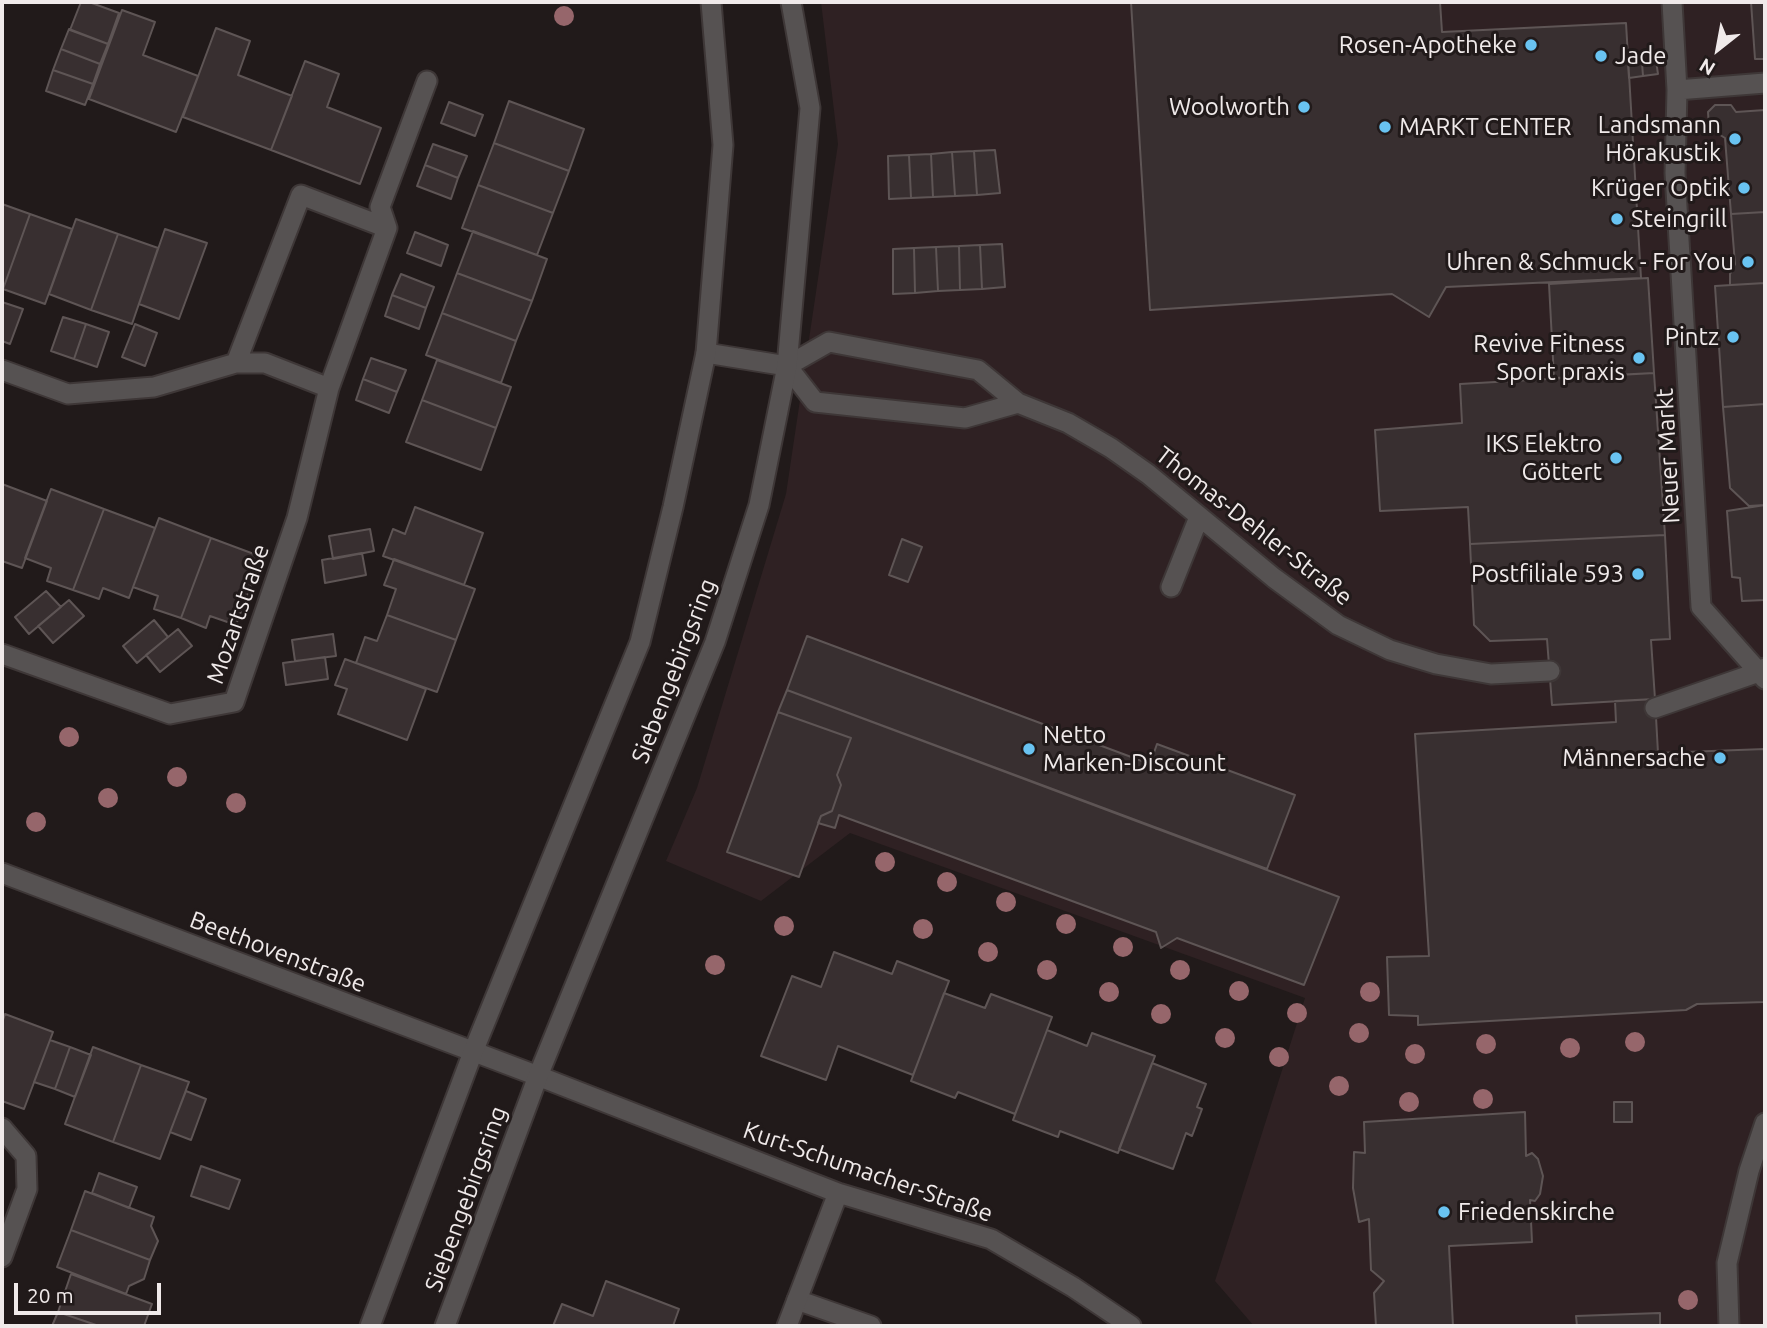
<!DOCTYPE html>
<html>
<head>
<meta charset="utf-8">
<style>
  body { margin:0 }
  #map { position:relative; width:1767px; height:1328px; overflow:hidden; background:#211a1a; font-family:Ubuntu,sans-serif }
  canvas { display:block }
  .frame { position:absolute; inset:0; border:4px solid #f0eaea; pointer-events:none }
  .north { position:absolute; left:1683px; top:14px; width:70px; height:70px; -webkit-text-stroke:5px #211a1a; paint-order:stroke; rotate:211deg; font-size:19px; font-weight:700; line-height:28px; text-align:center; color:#f0eaea }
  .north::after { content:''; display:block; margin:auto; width:24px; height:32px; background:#f0eaea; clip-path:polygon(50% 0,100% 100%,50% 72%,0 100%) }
  .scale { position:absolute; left:14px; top:1283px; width:147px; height:32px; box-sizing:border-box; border:4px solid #f0eaea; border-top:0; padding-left:9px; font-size:21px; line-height:24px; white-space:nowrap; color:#f0eaea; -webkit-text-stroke:5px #211a1a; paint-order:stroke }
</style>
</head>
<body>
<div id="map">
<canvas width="1767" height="1328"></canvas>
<div class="frame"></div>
<div class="north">N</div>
<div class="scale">20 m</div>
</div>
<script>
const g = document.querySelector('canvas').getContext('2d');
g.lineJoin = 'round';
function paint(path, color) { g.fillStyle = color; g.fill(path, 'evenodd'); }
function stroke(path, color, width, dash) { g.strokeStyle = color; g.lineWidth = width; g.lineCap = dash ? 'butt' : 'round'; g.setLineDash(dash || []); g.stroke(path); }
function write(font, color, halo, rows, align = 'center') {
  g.font = font + ' Ubuntu,sans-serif'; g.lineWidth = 6; g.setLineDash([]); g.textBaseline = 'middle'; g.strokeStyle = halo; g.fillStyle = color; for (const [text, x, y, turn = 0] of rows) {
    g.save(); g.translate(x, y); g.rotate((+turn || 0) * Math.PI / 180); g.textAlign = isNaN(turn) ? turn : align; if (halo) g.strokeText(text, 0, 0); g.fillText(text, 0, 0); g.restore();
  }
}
paint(new Path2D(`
  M 821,2 L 1765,2 L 1765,1326 L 1254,1326 L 1215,1281 L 1305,998 L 850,833 L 761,901 L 666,861 L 697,788 L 786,494 L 838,144 Z`), '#2f2123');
const building = new Path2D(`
  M 81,2 L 89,2 L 119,13 L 108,44 L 70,30 Z
  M 1131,2 L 1440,2 L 1442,32 L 1626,23 L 1641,278 L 1446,287 L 1429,317 L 1392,294 L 1150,310 Z
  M 1751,2 L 1765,2 L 1765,59 L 1755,59 Z
  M 122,10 L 155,22 L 143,55 L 198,76 L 176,132 L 89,99 Z
  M 216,28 L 250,41 L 238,75 L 292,96 L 271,150 L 183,117 Z
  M 69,29 L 108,44 L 100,64 L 61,49 Z
  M 61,49 L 100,64 L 93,84 L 53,70 Z
  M 305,61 L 339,74 L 327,107 L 381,128 L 360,184 L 271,150 Z
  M 1656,61 L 1658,74 L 1643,76 L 1642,63 Z
  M 1642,63 L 1643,76 L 1629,78 L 1628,64 Z
  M 53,70 L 93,84 L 85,105 L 46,91 Z
  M 509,101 L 584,129 L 569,171 L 494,143 Z
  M 449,102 L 483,115 L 475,136 L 441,123 Z
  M 1715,105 L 1731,105 L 1736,112 L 1765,110 L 1765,212 L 1731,214 L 1725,138 L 1709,128 L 1708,112 Z
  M 494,143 L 569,171 L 553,213 L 478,185 Z
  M 433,144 L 467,156 L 458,178 L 425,165 Z
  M 995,150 L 1000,193 L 977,195 L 974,151 Z
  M 974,151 L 977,195 L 955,196 L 952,152 Z
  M 952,152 L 955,196 L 933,197 L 931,154 Z
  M 931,154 L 933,197 L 911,198 L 909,155 Z
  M 909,155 L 911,198 L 889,199 L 888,156 Z
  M 425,165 L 458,178 L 451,199 L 417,186 Z
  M 478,185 L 553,213 L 537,255 L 462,228 Z
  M 2,204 L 30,214 L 3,289 L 2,289 Z
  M 1765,212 L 1765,283 L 1730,285 L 1730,274 L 1735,264 L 1731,214 Z
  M 30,214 L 72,229 L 45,304 L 3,289 Z
  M 76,219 L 118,234 L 91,310 L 49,294 Z
  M 165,229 L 207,243 L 179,319 L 139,304 Z
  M 473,231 L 547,259 L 532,301 L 457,273 Z
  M 415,232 L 448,245 L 441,266 L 407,253 Z
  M 118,234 L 158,248 L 132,324 L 91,310 Z
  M 1002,244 L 1005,287 L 982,289 L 980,245 Z
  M 980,245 L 982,289 L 960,290 L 959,246 Z
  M 959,246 L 960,290 L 938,291 L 936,247 Z
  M 936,247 L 938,291 L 915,293 L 914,248 Z
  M 914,248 L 915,293 L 893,294 L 893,249 Z
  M 457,273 L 532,301 L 516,341 L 442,313 Z
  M 401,274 L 434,287 L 426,308 L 392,295 Z
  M 1648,278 L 1654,373 L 1554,378 L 1549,284 Z
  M 1765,283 L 1765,404 L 1723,407 L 1715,286 Z
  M 392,295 L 426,308 L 419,329 L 385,316 Z
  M 2,302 L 23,309 L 10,344 L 2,341 Z
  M 442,313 L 516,341 L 501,383 L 426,355 Z
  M 63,317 L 86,324 L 74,359 L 51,351 Z
  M 86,324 L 109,332 L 97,367 L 74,359 Z
  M 135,324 L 157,333 L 145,366 L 122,357 Z
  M 371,358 L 406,370 L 397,392 L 363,379 Z
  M 437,360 L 511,387 L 496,428 L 422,400 Z
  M 1654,373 L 1665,535 L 1470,544 L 1468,507 L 1380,511 L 1375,430 L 1462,423 L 1460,384 Z
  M 363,379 L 397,392 L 389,413 L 356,400 Z
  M 422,400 L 496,428 L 481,470 L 406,442 Z
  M 1765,404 L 1765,505 L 1749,506 L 1730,488 L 1723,407 Z
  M 2,484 L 47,501 L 22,568 L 2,561 Z
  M 51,489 L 104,509 L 73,590 L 47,581 L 51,568 L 25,558 Z
  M 1765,505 L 1765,600 L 1742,601 L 1740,578 L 1732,577 L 1727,511 Z
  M 415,507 L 483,533 L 464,585 L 383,556 L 393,529 L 405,534 Z
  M 104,509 L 155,528 L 129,598 L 103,588 L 99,599 L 73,590 Z
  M 159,518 L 211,538 L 181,618 L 154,609 L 158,596 L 133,587 Z
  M 370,529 L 374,551 L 333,559 L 329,536 Z
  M 1665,535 L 1670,639 L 1651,640 L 1655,699 L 1552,705 L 1547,639 L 1490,641 L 1474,625 L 1470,544 Z
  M 211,538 L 262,557 L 236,625 L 210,616 L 206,628 L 181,618 Z
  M 902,539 L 922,547 L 908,582 L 889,575 Z
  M 362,553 L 366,575 L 325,583 L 322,560 Z
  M 394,559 L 475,589 L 456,640 L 387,615 L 396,589 L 384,585 Z
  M 46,591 L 61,607 L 29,634 L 15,617 Z
  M 69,600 L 84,616 L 53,643 L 38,626 Z
  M 387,615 L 456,640 L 437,692 L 356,663 L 365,637 L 377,641 Z
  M 154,620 L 168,637 L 137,663 L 123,646 Z
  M 178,629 L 192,646 L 160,672 L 146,655 Z
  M 333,634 L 336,656 L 295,661 L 292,640 Z
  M 807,636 L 1150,764 L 1157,744 L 1295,795 L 1267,869 L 787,690 Z
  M 325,657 L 328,679 L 286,685 L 283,663 Z
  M 345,659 L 426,689 L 407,740 L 338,714 L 347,689 L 335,685 Z
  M 787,690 L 1339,897 L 1304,985 L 1177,938 L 1161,948 L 1156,932 L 839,815 L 835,828 L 818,823 L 821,816 L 832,811 L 841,785 L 837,775 L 851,738 L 778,712 Z
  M 1655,699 L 1658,753 L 1765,749 L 1765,1002 L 1697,1004 L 1686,1010 L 1418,1025 L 1418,1016 L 1389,1015 L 1387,957 L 1429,956 L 1415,734 L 1616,722 L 1615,701 Z
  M 778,712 L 851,738 L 837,775 L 841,785 L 832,811 L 821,816 L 799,877 L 727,852 Z
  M 834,952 L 892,974 L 897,961 L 949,981 L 913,1075 L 838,1046 L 826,1080 L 761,1056 L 792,976 L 821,987 Z
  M 944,993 L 985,1008 L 991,994 L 1052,1017 L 1015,1114 L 958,1092 L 955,1098 L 911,1081 Z
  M 5,1014 L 53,1032 L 24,1109 L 2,1101 L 2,1023 Z
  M 1047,1030 L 1087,1046 L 1092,1033 L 1155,1056 L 1118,1153 L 1060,1131 L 1058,1137 L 1013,1120 Z
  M 50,1040 L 70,1047 L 55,1089 L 34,1082 Z
  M 70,1047 L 91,1055 L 75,1097 L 55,1089 Z
  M 93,1047 L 141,1065 L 113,1142 L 65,1124 Z
  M 1152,1063 L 1206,1084 L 1197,1107 L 1202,1109 L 1192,1136 L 1186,1133 L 1173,1169 L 1119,1149 Z
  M 141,1065 L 189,1082 L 160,1159 L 113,1142 Z
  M 186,1091 L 206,1099 L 191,1140 L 170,1132 Z
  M 1614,1102 L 1632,1102 L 1632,1122 L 1614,1122 Z
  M 1525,1112 L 1526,1156 L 1532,1153 L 1538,1159 L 1543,1176 L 1540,1194 L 1535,1201 L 1530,1200 L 1532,1242 L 1449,1246 L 1453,1326 L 1376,1326 L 1374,1293 L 1384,1281 L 1371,1270 L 1369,1219 L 1359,1222 L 1353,1188 L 1354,1152 L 1365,1153 L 1364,1122 Z
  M 201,1166 L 240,1180 L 229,1209 L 191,1196 Z
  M 99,1173 L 137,1187 L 129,1208 L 92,1193 Z
  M 85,1191 L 154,1217 L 151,1226 L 158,1241 L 150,1260 L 71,1230 Z
  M 71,1230 L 150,1260 L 144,1279 L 129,1286 L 126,1294 L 57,1267 Z
  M 71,1274 L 152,1304 L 144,1326 L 99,1326 L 58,1312 Z
  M 606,1281 L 679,1309 L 673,1326 L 553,1326 L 562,1304 L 593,1316 Z
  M 58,1312 L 99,1326 L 52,1326 Z
  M 1660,1313 L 1660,1326 L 1577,1326 L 1576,1316 Z`);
paint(building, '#382f30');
stroke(building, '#5e5555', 2);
const service = new Path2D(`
  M 706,353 L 787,366 L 829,342 L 978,370 L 1018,403 L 1068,423 L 1111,448 L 1148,474 L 1274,578 L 1338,625 L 1390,650 L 1436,664 L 1491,674 L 1550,671
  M 787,366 L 815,402 L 965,418 L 1018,403
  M 1171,587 L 1199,517
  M 797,1300 L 871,1326`);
const pedestrian = new Path2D(`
  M 1672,2 L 1677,90 L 1675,173 L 1701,607 L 1765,679
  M 1677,90 L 1765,83
  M 1655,708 L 1759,672 L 1765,668
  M 1729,1326 L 1727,1263 L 1749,1171 L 1765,1123`);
const minor = new Path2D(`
  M 236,363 L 301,195 L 387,228
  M 2,370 L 68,394 L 154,387 L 236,363 L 265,363 L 329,388
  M 2,654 L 170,714 L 234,702 L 297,518 L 329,388 L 387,228 L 380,207 L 427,81
  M 2,873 L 538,1076 L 838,1193 L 991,1239 L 1073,1287 L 1131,1326
  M 2,1128 L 26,1156 L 27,1189 L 2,1257
  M 787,1326 L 838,1193`);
const tertiary = new Path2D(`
  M 370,1326 L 473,1052 L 640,642 L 673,507 L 706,353 L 723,145 L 711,2
  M 445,1326 L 538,1076 L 715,642 L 759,505 L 787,366 L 810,108 L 791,2`);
stroke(service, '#3e3737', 23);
stroke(pedestrian, '#3e3737', 23);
stroke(minor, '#3e3737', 23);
stroke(tertiary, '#3e3737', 23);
stroke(service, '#565252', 19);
stroke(pedestrian, '#565252', 19);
stroke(minor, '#565252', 19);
stroke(tertiary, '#565252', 19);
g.fillStyle = '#96666b';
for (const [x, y] of [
  [564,16],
  [69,737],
  [177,777],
  [108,798],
  [236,803],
  [36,822],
  [885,862],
  [947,882],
  [1006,902],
  [1066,924],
  [784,926],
  [923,929],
  [1123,947],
  [988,952],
  [715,965],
  [1047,970],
  [1180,970],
  [1239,991],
  [1109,992],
  [1370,992],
  [1297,1013],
  [1161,1014],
  [1359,1033],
  [1225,1038],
  [1635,1042],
  [1486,1044],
  [1570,1048],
  [1415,1054],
  [1279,1057],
  [1339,1086],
  [1483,1099],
  [1409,1102],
  [1688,1300]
]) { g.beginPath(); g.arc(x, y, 10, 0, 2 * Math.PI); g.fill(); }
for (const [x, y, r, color] of [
  [1531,45,7,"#69c3f1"],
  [1601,56,7,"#69c3f1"],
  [1304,107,7,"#69c3f1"],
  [1385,127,7,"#69c3f1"],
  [1735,139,7,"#69c3f1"],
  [1744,188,7,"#69c3f1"],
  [1617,219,7,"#69c3f1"],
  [1748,262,7,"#69c3f1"],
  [1733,337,7,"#69c3f1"],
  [1639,358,7,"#69c3f1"],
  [1616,458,7,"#69c3f1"],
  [1638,574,7,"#69c3f1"],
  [1029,749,7,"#69c3f1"],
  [1720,758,7,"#69c3f1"],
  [1444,1212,7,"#69c3f1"]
]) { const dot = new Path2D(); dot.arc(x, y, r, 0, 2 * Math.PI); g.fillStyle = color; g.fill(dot); stroke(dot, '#211a1a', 2.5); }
write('24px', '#f0eaea', '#211a1a', [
  ["Rosen-Apotheke",1517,45],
  ["Jade",1615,56,"left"],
  ["Woolworth",1290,107],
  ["Landsmann",1721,125],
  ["Hörakustik",1721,153],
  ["MARKT CENTER",1399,127,"left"],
  ["Krüger Optik",1730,188],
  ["Steingrill",1631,219,"left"],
  ["Uhren & Schmuck - For You",1734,262],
  ["Pintz",1719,337],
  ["Revive Fitness",1625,344],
  ["Sport praxis",1625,372],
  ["IKS Elektro",1602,444],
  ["Göttert",1602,472],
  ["Postfiliale 593",1624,574],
  ["Netto",1043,735,"left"],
  ["Marken-Discount",1043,763,"left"],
  ["Männersache",1706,758],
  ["Friedenskirche",1458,1212,"left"]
], 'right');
write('24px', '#f0eaea', '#211a1a', [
  ["Neuer Markt",1668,456,-93],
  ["Thomas-Dehler-Straße",1254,526,38],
  ["Mozartstraße",238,614,-71],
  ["Siebengebirgsring",674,671,-69],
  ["Beethovenstraße",278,952,21],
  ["Kurt-Schumacher-Straße",868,1172,19],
  ["Siebengebirgsring",466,1199,-70]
]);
</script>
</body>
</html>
